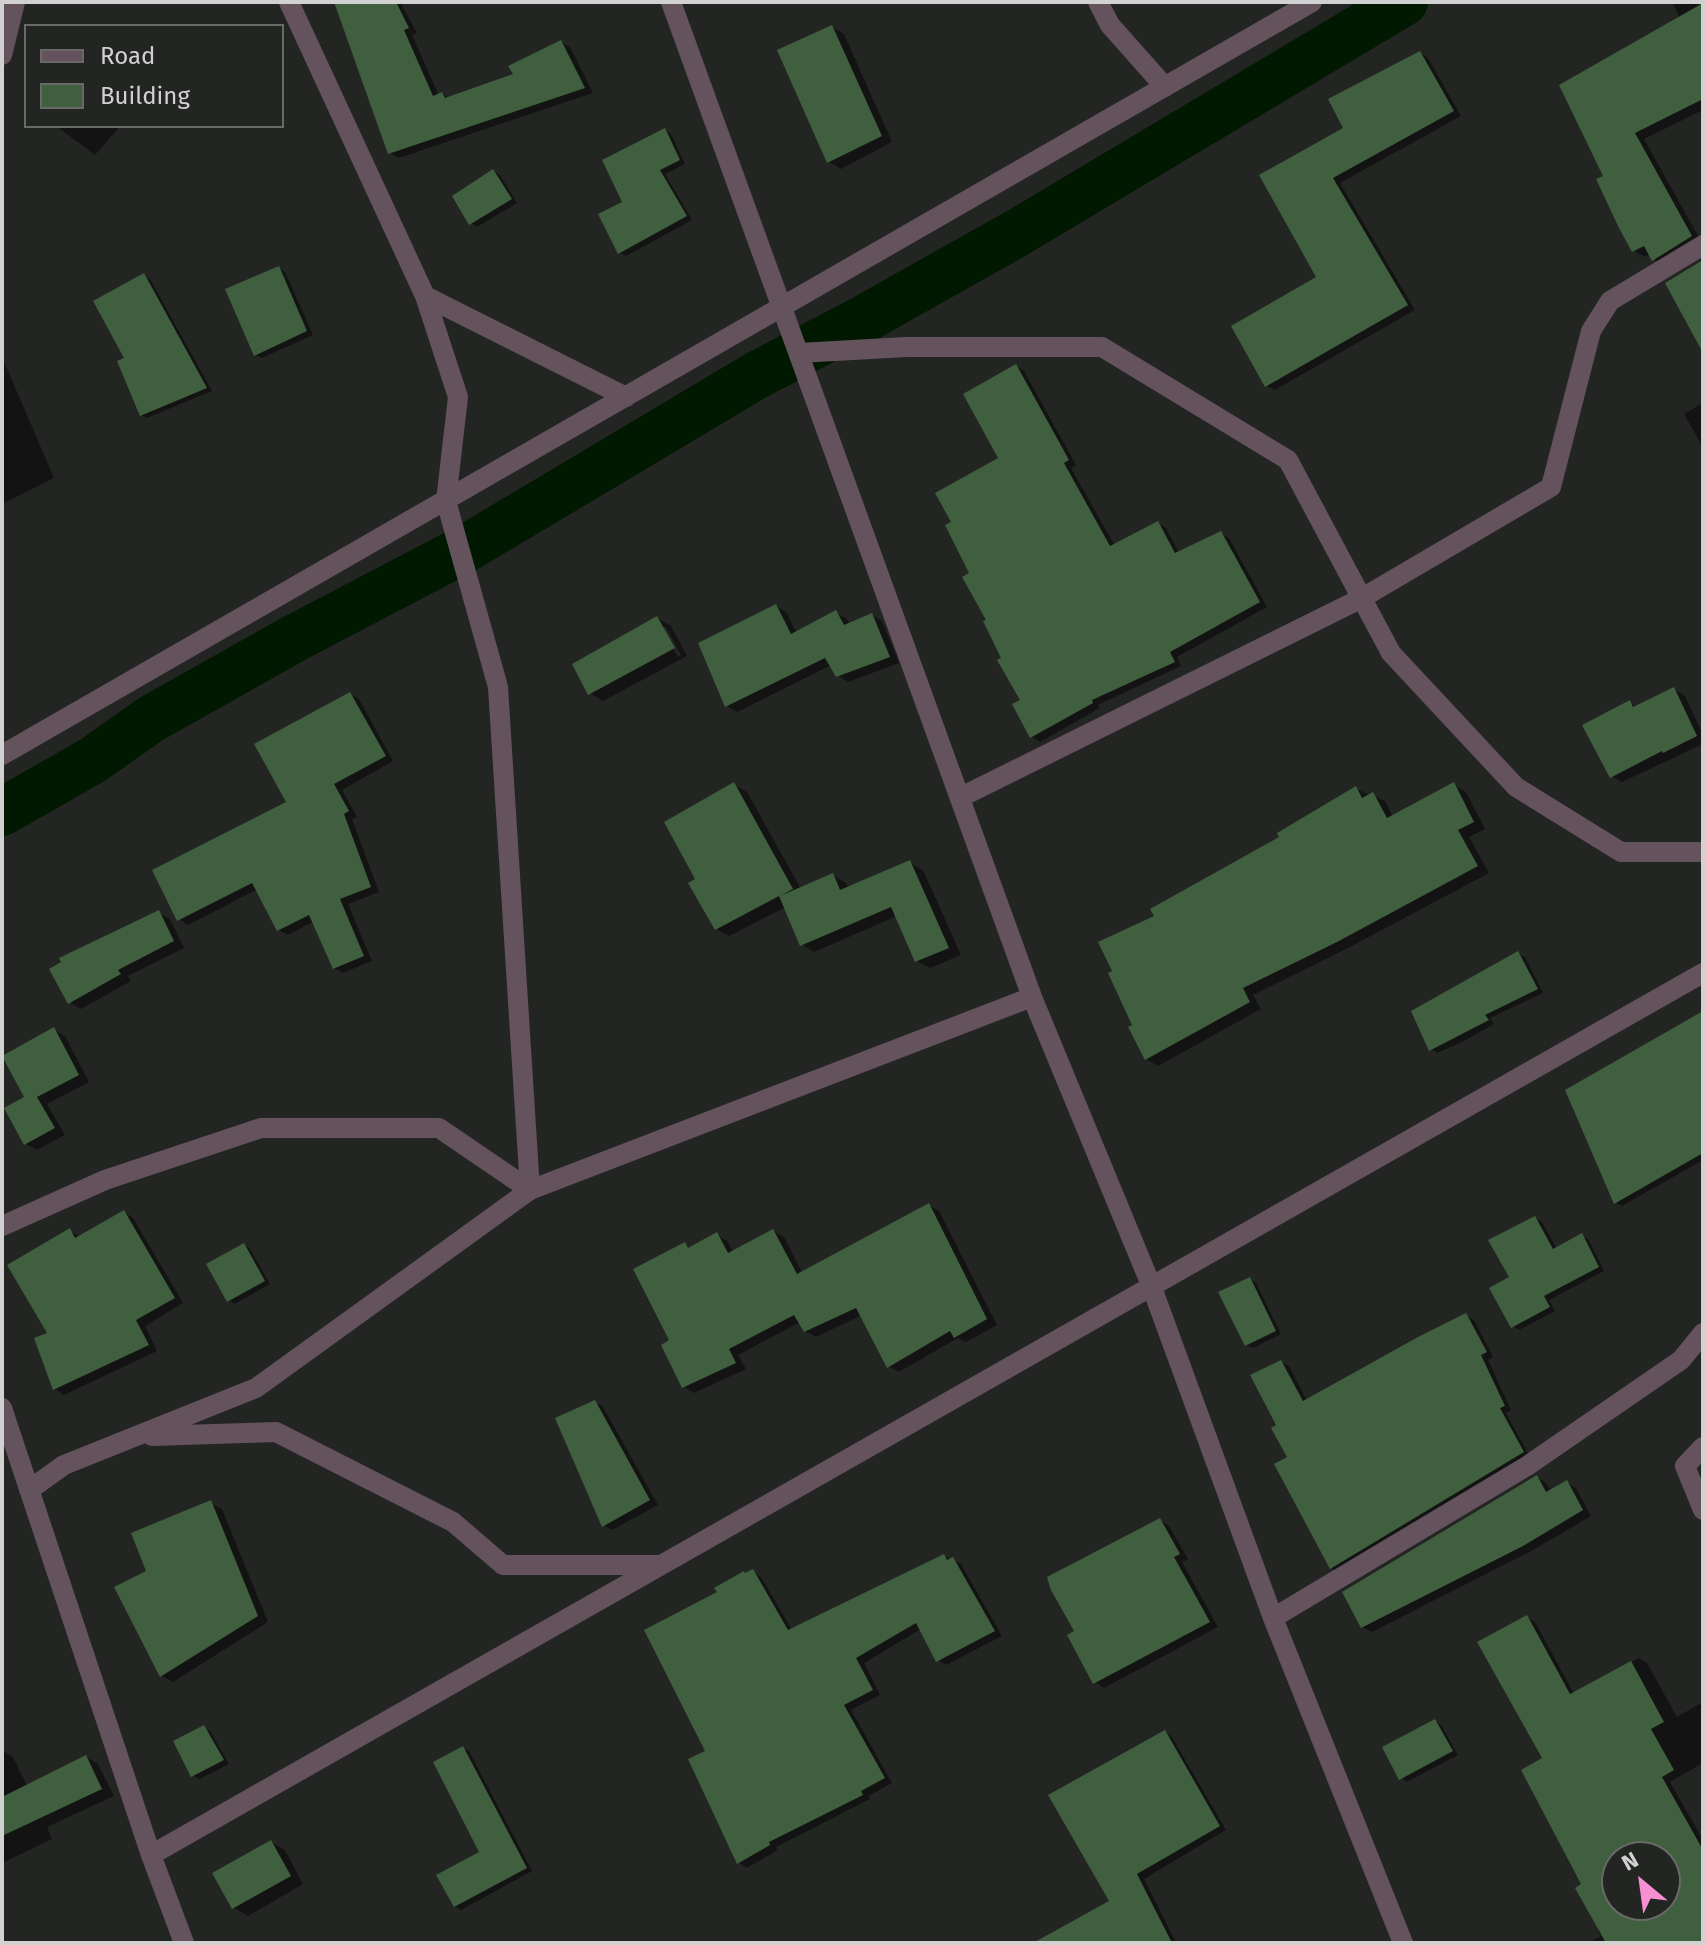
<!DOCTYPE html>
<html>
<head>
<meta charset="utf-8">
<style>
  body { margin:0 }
  #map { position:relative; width:1705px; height:1945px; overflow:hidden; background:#232523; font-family:"Fira Sans",sans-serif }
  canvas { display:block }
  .frame { position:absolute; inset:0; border:4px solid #d0d1d0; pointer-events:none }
  .legend { position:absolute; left:24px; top:24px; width:260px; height:104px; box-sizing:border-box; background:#232523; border:2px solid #686a68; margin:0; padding:10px 14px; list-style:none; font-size:24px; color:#d0d1d0 }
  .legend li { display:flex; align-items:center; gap:16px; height:40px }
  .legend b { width:40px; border:2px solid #686a68 }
  .north { position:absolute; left:1601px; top:1841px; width:80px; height:80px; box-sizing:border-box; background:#232523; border:2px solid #686a68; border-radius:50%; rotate:331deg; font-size:22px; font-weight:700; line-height:32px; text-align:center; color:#d0d1d0 }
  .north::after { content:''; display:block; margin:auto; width:28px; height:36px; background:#f690d0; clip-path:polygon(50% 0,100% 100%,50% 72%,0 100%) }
</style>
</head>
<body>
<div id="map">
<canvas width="1705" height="1945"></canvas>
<div class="frame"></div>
<ul class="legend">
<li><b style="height:10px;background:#64525d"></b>Road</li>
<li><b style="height:22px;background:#405f3e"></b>Building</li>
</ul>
<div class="north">N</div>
</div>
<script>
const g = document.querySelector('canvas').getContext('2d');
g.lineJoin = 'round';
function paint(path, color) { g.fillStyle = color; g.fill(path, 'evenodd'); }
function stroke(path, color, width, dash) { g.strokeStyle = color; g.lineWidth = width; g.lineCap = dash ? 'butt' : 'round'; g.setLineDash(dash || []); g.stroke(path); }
paint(new Path2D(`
  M 336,2 L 400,2 L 417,33 L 412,35 L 439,96 L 442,94 L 449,98 L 516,75 L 561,42 L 570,47 L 593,93 L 399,158 L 389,152 Z
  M 1672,2 L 1703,2 L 1703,110 L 1644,139 L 1702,243 L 1664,265 L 1653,259 L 1650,254 L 1645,257 L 1634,251 L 1605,177 L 1680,18 Z
  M 832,27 L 844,34 L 892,142 L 841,169 L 829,162 Z
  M 1420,53 L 1428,58 L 1461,116 L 1340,183 L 1415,310 L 1275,390 L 1267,386 L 1318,278 L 1262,176 L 1346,129 Z
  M 56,126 L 115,126 L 118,129 L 95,155 Z
  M 665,130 L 671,134 L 685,164 L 665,174 L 692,220 L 626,256 L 620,253 L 624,203 Z
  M 494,171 L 500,175 L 517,203 L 477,227 L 471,223 Z
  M 279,268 L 285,272 L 313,335 L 262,358 L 256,355 Z
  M 144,275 L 150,279 L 212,391 L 147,418 L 141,415 Z
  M 2,357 L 54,478 L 2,504 Z
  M 1016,366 L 1024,371 L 1076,465 L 1071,468 L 1115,546 L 1158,523 L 1166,528 L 1179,553 L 1221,533 L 1229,538 L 1267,607 L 1177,657 L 1181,666 L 1098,705 L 1100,708 L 1040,742 L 1032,737 L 1022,701 L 989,621 L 954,523 L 1001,459 Z
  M 1703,403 L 1703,448 L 1684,414 Z
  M 776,606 L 786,612 L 797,633 L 836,613 L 847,619 L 850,625 L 872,615 L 882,621 L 899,663 L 848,682 L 837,675 L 831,665 L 737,712 L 727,706 Z
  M 657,618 L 671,626 L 687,656 L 603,701 L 590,693 ZM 661,627 L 666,627 L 681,655 L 678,657 Z
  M 1674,689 L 1685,696 L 1703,735 L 1703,744 L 1622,782 L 1611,776 L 1630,703 L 1638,707 Z
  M 350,694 L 359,699 L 393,761 L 342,790 L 357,817 L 352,819 L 379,892 L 348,904 L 372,961 L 343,973 L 334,968 L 314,921 L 288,935 L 279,930 L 258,889 L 188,925 L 179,919 L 289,803 Z
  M 734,785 L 747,792 L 801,889 L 833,875 L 846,883 L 849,889 L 910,863 L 923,870 L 961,955 L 930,968 L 917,961 L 897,916 L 814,952 L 801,944 L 786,907 L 729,936 L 716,929 L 698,880 Z
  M 1454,785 L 1466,792 L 1485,829 L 1469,837 L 1489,873 L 1350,947 L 1253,995 L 1261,1009 L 1158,1066 L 1146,1059 L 1135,1026 L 1157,917 L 1356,789 L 1385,801 L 1393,817 Z
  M 159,913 L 170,919 L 184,948 L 128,976 L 131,981 L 81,1009 L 69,1002 Z
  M 1518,954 L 1525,957 L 1543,993 L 1490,1018 L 1494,1024 L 1466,1040 L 1437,1053 L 1431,1049 Z
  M 1703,1013 L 1703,1160 L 1622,1206 L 1616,1203 Z
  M 54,1030 L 65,1036 L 89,1082 L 47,1104 L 65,1135 L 37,1150 L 26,1144 L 27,1098 Z
  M 929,1205 L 939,1211 L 997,1325 L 966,1342 L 958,1338 L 899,1372 L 888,1366 L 862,1315 L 816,1337 L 805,1331 L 800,1322 L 738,1355 L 746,1369 L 694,1393 L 684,1387 L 672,1341 L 685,1245 L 691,1249 L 717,1235 L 727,1241 L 734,1253 L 773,1231 L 784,1237 L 802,1273 Z
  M 124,1212 L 133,1218 L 183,1303 L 145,1326 L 157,1351 L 64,1395 L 55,1389 L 50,1334 L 70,1231 L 81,1237 Z
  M 1535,1218 L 1542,1222 L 1557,1249 L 1582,1236 L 1588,1239 L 1604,1271 L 1549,1300 L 1555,1311 L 1519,1330 L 1513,1326 L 1512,1278 Z
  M 244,1245 L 250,1249 L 270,1284 L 235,1304 L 229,1300 Z
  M 1250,1279 L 1256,1283 L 1281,1334 L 1253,1348 L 1246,1345 Z
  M 1466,1316 L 1474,1320 L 1493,1357 L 1488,1360 L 1511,1410 L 1506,1413 L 1530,1457 L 1338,1572 L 1331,1568 L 1278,1426 L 1281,1362 L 1289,1366 L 1307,1401 Z
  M 595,1402 L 603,1407 L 658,1505 L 612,1530 L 603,1525 Z
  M 1537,1477 L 1546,1483 L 1551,1491 L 1567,1483 L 1576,1488 L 1591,1516 L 1533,1550 L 1372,1632 L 1362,1627 Z
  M 211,1503 L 222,1509 L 268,1622 L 173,1682 L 162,1676 L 148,1572 Z
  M 1160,1520 L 1169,1526 L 1188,1559 L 1182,1562 L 1218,1627 L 1104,1688 L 1095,1682 L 1077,1632 Z
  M 944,1556 L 961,1564 L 1002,1636 L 946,1665 L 938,1660 L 921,1629 L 864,1663 L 880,1695 L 851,1710 L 892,1783 L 869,1796 L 870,1799 L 776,1847 L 778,1850 L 747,1868 L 739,1863 L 707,1751 L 720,1593 L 753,1572 L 761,1577 L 792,1630 Z
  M 1527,1617 L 1535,1622 L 1574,1694 L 1639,1658 L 1647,1663 L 1677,1717 L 1703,1702 L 1703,1763 L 1670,1782 L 1703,1840 L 1703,1943 L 1589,1943 L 1601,1936 L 1598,1931 L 1601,1930 L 1583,1885 L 1544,1759 ZM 1617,1857 L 1665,1857 L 1665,1905 L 1617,1905 Z
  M 1435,1721 L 1441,1725 L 1458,1755 L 1407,1782 L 1401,1778 Z
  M 204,1728 L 210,1731 L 229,1764 L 199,1779 L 193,1776 Z
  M 1165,1732 L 1172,1737 L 1226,1830 L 1144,1879 L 1176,1942 L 1040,1943 L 1112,1902 Z
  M 463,1748 L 469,1751 L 532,1871 L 461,1910 L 455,1906 L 482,1853 Z
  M 2,1750 L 13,1757 L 27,1786 L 86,1757 L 98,1764 L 114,1796 L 47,1827 L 52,1839 L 2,1863 Z
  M 271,1842 L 285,1850 L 303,1884 L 248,1916 L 234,1908 Z`), '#0007');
stroke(new Path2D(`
  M 2,812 L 93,760 L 151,719 L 295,638 L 465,549 L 757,375 L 864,319 L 1017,233 L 1404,2`), '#001900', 48);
paint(new Path2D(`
  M 334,2 L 396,2 L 409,28 L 404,30 L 433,96 L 442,92 L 445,98 L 513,74 L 508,66 L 561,40 L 585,88 L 388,154 Z
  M 1703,3 L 1703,99 L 1635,133 L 1692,236 L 1652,261 L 1644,246 L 1632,252 L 1619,228 L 1596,179 L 1603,176 L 1559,85 Z
  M 832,25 L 882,136 L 827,163 L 777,50 Z
  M 1420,51 L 1454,111 L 1333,178 L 1408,305 L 1265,387 L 1231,326 L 1316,277 L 1259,175 L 1343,128 L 1328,99 Z
  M 665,128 L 680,160 L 660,170 L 687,216 L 618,254 L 598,214 L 622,202 L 602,160 Z
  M 493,169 L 512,199 L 469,225 L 452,196 Z
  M 1703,260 L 1703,353 L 1665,283 Z
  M 279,266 L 307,331 L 254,356 L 225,289 Z
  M 144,273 L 207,388 L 140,416 L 117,361 L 124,358 L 93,301 Z
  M 1016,364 L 1069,460 L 1064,463 L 1110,546 L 1158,521 L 1175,553 L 1221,531 L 1260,602 L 1170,652 L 1175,662 L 1092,700 L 1093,703 L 1030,738 L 1012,704 L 1020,700 L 997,660 L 1001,658 L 983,621 L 986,620 L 962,577 L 969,573 L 945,525 L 951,522 L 935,493 L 998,458 L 963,394 Z
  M 776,604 L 791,634 L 836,610 L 844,625 L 872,613 L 890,657 L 836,677 L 825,658 L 725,707 L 698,643 Z
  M 657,616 L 675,648 L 588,695 L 572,664 Z
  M 1674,687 L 1697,736 L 1663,753 L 1662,751 L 1610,778 L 1582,725 L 1630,700 L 1633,707 Z
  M 350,692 L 386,756 L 334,784 L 349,811 L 344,814 L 371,887 L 340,899 L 364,956 L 333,969 L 309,915 L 277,931 L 252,883 L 177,921 L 152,870 L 286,802 L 254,744 Z
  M 734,782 L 793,889 L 780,896 L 833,873 L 840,890 L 910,860 L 949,948 L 915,962 L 891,907 L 800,946 L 779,896 L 715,930 L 688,883 L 695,879 L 664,822 Z
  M 1454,782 L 1474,822 L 1458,830 L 1478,866 L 1337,942 L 1243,988 L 1250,1002 L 1145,1060 L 1128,1027 L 1132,1025 L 1108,973 L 1112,971 L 1098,942 L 1154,916 L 1150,909 L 1279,837 L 1277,833 L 1356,786 L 1362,798 L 1373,792 L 1387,818 Z
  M 159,910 L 174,941 L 118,970 L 121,974 L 68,1004 L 49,969 L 61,962 L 59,958 Z
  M 1518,951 L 1538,989 L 1485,1015 L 1489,1020 L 1429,1051 L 1411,1011 Z
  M 1703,1011 L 1703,1153 L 1614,1204 L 1565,1090 Z
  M 54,1027 L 79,1075 L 37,1097 L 55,1128 L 24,1145 L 4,1108 L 24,1097 L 2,1056 Z
  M 929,1203 L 987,1319 L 954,1338 L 950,1331 L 887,1368 L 856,1308 L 804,1332 L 794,1315 L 729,1349 L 736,1363 L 682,1388 L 661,1345 L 669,1340 L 633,1269 L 685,1242 L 688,1248 L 717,1232 L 728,1253 L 773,1229 L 797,1274 Z
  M 124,1210 L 175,1298 L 136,1320 L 149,1345 L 53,1390 L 34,1338 L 47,1333 L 7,1265 L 70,1228 L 75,1238 Z
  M 1535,1216 L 1553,1249 L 1582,1233 L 1599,1267 L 1544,1296 L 1550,1307 L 1511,1328 L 1489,1288 L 1509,1277 L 1488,1240 Z
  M 244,1243 L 265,1281 L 227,1302 L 206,1264 Z
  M 1250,1277 L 1276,1331 L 1245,1346 L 1218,1292 Z
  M 1466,1313 L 1487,1352 L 1481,1355 L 1505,1406 L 1500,1408 L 1524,1452 L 1330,1569 L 1274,1464 L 1287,1457 L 1271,1428 L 1276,1425 L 1250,1375 L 1281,1360 L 1303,1401 L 1418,1337 Z
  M 595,1400 L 650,1500 L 602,1527 L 555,1418 Z
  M 1537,1475 L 1546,1492 L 1567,1480 L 1583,1510 L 1523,1546 L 1361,1628 L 1342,1592 Z
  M 211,1500 L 258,1616 L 160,1677 L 114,1587 L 146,1571 L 131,1533 Z
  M 1160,1518 L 1180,1554 L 1174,1557 L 1210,1622 L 1093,1684 L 1067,1635 L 1074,1631 L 1051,1590 L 1047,1577 Z
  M 944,1554 L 947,1560 L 953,1557 L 995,1631 L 936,1662 L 916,1623 L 856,1658 L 873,1690 L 844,1705 L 885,1778 L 861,1791 L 863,1795 L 769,1842 L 770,1845 L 737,1864 L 688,1759 L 705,1751 L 644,1630 L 717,1592 L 714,1588 L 744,1571 L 745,1573 L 753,1569 L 788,1630 Z
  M 1527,1615 L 1570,1694 L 1631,1661 L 1664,1722 L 1651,1729 L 1674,1770 L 1662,1777 L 1703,1850 L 1703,1943 L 1606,1943 L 1575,1888 L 1581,1884 L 1521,1770 L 1542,1758 L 1477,1642 ZM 1617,1857 L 1665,1857 L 1665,1905 L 1617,1905 Z
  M 1435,1719 L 1453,1751 L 1399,1780 L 1382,1747 Z
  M 204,1725 L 224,1760 L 191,1777 L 173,1741 Z
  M 1165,1730 L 1220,1826 L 1137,1874 L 1172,1943 L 1033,1943 L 1109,1901 L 1048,1795 Z
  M 463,1746 L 527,1868 L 454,1907 L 436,1875 L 479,1852 L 433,1762 Z
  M 86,1755 L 102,1789 L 2,1836 L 2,1797 Z
  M 271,1840 L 291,1876 L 232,1909 L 212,1873 Z`), '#405f3e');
stroke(new Path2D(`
  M 289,2 L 425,296 L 626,397
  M 671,2 L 1032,997 L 1151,1285 L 1273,1618 L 1403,1943
  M 1098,2 L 1110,25 L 1165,87
  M 2,55 L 15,2
  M 425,296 L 458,397 L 446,501 L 498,687 L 530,1190
  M 799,353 L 906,347 L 1102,347 L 1288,460 L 1391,653 L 1516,787 L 1621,852 L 1703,852
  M 2,755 L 1312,2
  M 961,797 L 1362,598 L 1551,487 L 1591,331 L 1610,301 L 1703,245
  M 2,1226 L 105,1180 L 261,1128 L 439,1128 L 530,1190
  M 2,1408 L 151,1855 L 184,1943
  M 152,1436 L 276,1432 L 453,1522 L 503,1565 L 658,1565
  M 1703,1447 L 1685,1466 L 1703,1510
  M 29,1490 L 64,1465 L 256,1388 L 530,1190 L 1032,997
  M 1273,1618 L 1527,1466 L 1681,1360 L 1703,1333
  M 151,1855 L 1703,973`), '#64525d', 20);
</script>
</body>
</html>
